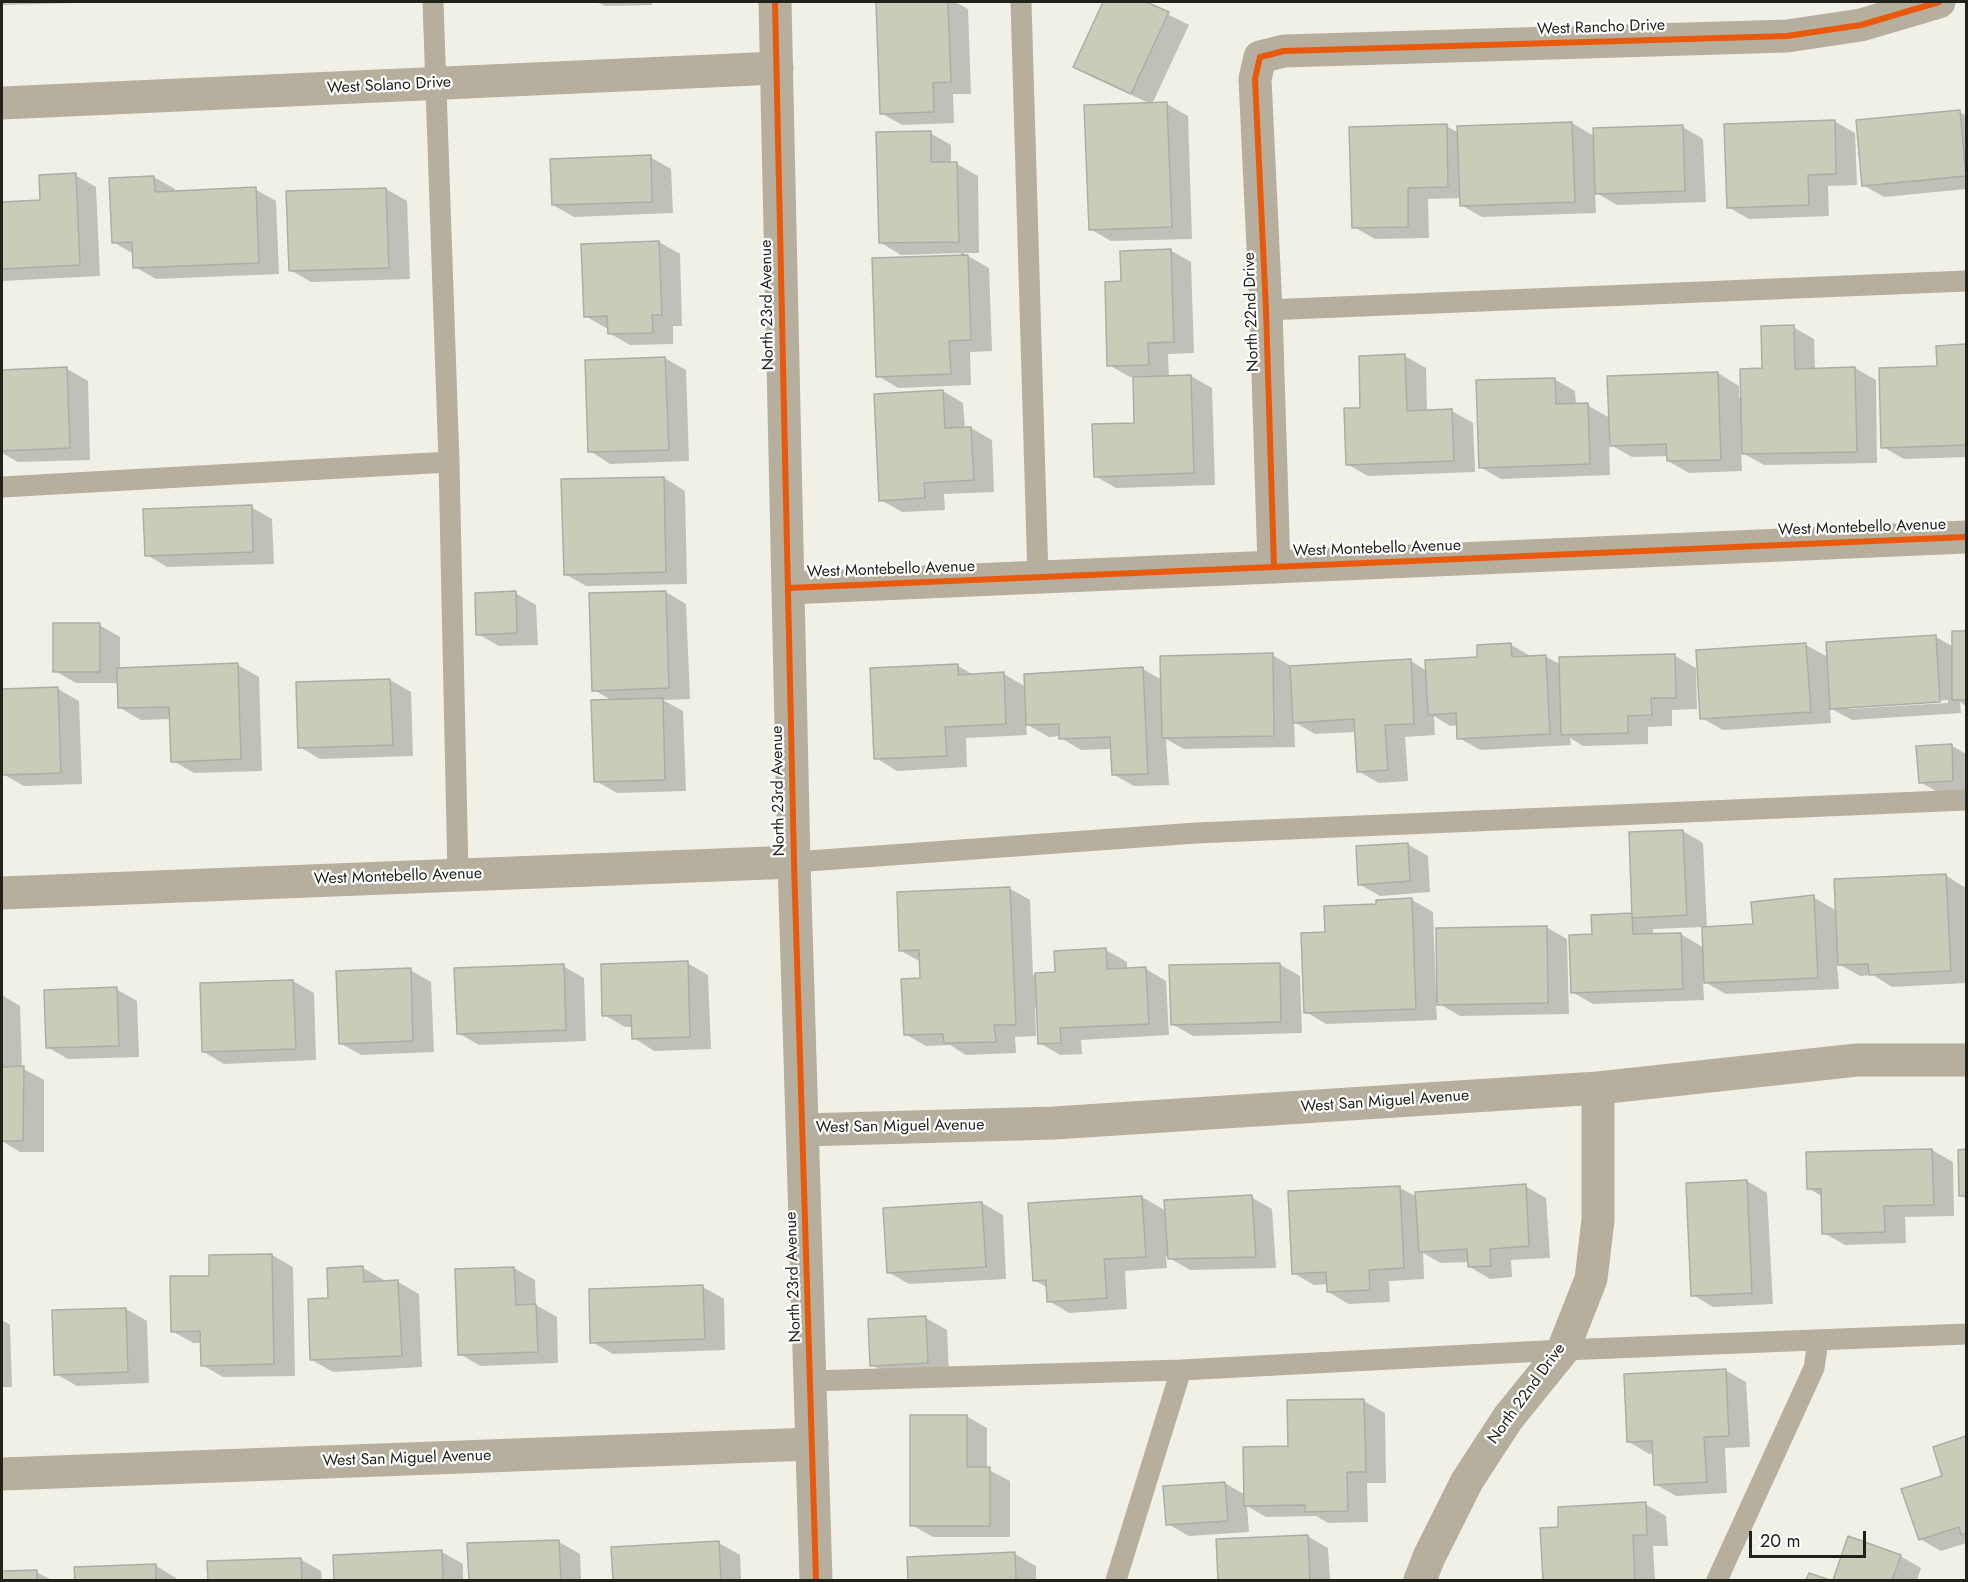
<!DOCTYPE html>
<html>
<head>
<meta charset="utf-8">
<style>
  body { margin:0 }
  #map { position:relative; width:1968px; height:1582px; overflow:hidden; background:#f1f0e7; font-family:Jost,sans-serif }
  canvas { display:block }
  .frame { position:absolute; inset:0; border:3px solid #22221c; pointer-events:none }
  .scale { position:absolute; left:1749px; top:1531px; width:117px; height:27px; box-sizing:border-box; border:3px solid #22221c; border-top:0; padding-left:8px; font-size:18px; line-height:21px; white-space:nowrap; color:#22221c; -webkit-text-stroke:4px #fff; paint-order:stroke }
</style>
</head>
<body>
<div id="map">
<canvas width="1968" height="1582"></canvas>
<div class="frame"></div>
<div class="scale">20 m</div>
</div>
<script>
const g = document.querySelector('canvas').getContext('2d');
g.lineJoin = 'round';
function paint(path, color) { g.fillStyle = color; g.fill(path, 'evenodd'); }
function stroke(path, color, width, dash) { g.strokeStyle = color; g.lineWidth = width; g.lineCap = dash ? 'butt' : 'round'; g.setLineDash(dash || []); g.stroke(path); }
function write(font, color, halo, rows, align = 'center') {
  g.font = font + ' Jost,sans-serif'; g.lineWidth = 4.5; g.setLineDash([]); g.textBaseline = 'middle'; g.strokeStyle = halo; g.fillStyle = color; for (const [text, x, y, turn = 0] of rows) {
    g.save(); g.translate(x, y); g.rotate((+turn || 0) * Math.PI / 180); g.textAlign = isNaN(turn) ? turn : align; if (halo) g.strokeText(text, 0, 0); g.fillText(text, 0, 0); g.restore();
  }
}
paint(new Path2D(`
  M 2,2 L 79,2 L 79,3 L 2,5 Z
  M 596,2 L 652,2 L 652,5 L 605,6 Z
  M 878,2 L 955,2 L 968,9 L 971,94 L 953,94 L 954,123 L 902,125 L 881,113 Z
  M 1105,2 L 1143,2 L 1189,25 L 1152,104 L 1167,104 L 1188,116 L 1192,239 L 1111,241 L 1090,229 L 1151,104 L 1095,78 L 1074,66 Z
  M 1960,112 L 1966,116 L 1966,189 L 1884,197 L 1863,185 Z
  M 1834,121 L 1855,133 L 1857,185 L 1828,186 L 1829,216 L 1749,219 L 1728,207 Z
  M 1572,123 L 1594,136 L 1683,127 L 1703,139 L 1706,202 L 1617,205 L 1595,192 L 1596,213 L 1482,217 L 1461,205 L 1461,198 L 1428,199 L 1429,238 L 1375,239 L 1354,227 L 1446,126 L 1459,133 Z
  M 930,133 L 951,145 L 951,164 L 957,164 L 978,176 L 979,253 L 963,253 L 989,268 L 992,351 L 970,352 L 971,385 L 898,388 L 878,376 L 961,256 L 961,253 L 901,255 L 881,243 Z
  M 650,157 L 671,169 L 673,213 L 574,217 L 553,205 Z
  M 75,175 L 96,187 L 100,276 L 2,281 L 2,204 L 41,201 Z
  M 154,177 L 175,189 L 175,193 L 255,189 L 276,201 L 279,274 L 156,279 L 135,267 L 134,254 L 113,242 Z
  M 386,189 L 407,201 L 410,279 L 311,282 L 290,270 Z
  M 659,242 L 680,254 L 682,326 L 673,326 L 673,344 L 630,345 L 609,333 L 609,328 L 606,328 L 585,316 Z
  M 1170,250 L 1191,262 L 1194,353 L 1168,354 L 1169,377 L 1191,376 L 1212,388 L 1215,485 L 1116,488 L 1095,476 L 1136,424 L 1134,377 L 1130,377 L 1109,365 L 1122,283 Z
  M 1793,327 L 1814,339 L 1815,369 L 1855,368 L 1876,380 L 1877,463 L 1764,465 L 1741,452 L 1742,471 L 1689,473 L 1668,461 L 1668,456 L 1632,457 L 1609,444 L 1610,475 L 1501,479 L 1480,467 L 1554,379 L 1575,391 L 1576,405 L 1587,405 L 1610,418 L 1718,373 L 1739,386 L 1739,398 L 1742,397 Z
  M 1966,346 L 1966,457 L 1904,459 L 1883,447 L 1938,368 L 1938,347 Z
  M 1405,356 L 1426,368 L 1427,412 L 1452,411 L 1473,423 L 1475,472 L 1368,476 L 1347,464 L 1362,409 Z
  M 665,358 L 686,370 L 689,461 L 610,464 L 590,451 Z
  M 67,369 L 88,381 L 90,460 L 18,462 L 2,453 L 2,371 Z
  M 943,391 L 963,403 L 965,429 L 971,428 L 992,440 L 994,492 L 944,494 L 945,510 L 902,512 L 881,500 Z
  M 664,478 L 685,491 L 687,584 L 586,586 L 565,574 Z
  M 251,507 L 272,519 L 274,564 L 167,567 L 147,555 Z
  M 666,592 L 686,604 L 690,699 L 663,700 L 683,711 L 686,791 L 617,793 L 596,781 L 613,701 L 594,690 Z
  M 515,593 L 536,605 L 538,645 L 499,646 L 478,634 Z
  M 99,625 L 120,637 L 120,669 L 238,665 L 259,677 L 262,771 L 194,773 L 173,761 L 171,719 L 141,720 L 120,708 L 119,683 L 76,683 L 55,671 Z
  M 1954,633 L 1966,633 L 1966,706 L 1960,702 L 1961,713 L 1852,720 L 1830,708 L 1831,723 L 1723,730 L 1702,718 L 1806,645 L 1828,657 L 1936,637 L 1954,647 ZM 1948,700 L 1948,703 L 1849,709 L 1849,706 Z
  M 1510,644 L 1532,657 L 1545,656 L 1561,665 L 1675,656 L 1696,668 L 1697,709 L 1672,710 L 1672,726 L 1648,727 L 1648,744 L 1583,746 L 1570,738 L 1571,745 L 1480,750 L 1459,738 L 1458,725 L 1450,726 L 1434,716 L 1435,735 L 1405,737 L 1408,781 L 1379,783 L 1358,771 L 1356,732 L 1315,734 L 1294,722 L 1295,747 L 1184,749 L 1166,739 L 1169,785 L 1134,786 L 1113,774 L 1112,749 L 1081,750 L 1061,738 L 1060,736 L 1049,737 L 1026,724 L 1027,735 L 966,738 L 967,767 L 897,771 L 876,758 L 958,666 L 974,675 L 1004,674 L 1026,687 L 1143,669 L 1162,680 L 1272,655 L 1293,667 L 1411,661 L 1427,671 L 1479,659 Z
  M 390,680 L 411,692 L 413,756 L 320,759 L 300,747 Z
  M 58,689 L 79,701 L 82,784 L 24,786 L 3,774 L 2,691 Z
  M 1951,745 L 1966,754 L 1966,792 L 1941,794 L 1920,782 Z
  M 1683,831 L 1703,843 L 1707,928 L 1754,926 L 1813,897 L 1837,911 L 1945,875 L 1966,888 L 1966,983 L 1892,987 L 1873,975 L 1860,976 L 1837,963 L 1839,989 L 1726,994 L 1703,981 L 1704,1000 L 1593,1004 L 1572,992 L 1594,935 L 1634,915 ZM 1703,927 L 1704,948 L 1681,934 L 1653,935 L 1653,929 Z
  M 1407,844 L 1428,856 L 1430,892 L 1380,896 L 1359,884 Z
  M 1009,888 L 1030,900 L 1033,975 L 1056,973 L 1106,950 L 1127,962 L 1127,970 L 1146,969 L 1166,981 L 1169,1035 L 1081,1040 L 1082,1054 L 1060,1055 L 1040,1043 L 1038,1007 L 1035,1007 L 1036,1036 L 1015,1037 L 1016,1053 L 966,1055 L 950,1045 L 926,1046 L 905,1034 L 922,979 L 921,962 L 901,951 Z
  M 1412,900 L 1433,912 L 1436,992 L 1438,992 L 1546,927 L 1567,939 L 1569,1014 L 1460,1016 L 1436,1002 L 1437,1020 L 1326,1024 L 1306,1012 L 1326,933 Z
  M 687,963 L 708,975 L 711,1049 L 654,1051 L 634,1038 L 633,1027 L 625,1027 L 604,1015 Z
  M 1279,964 L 1300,976 L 1302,1033 L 1193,1036 L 1172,1024 Z
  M 563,966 L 584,978 L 586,1041 L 479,1045 L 458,1033 Z
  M 410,970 L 431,982 L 434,1052 L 361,1055 L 340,1043 Z
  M 293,981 L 314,993 L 316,1060 L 224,1064 L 204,1052 Z
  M 116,989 L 137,1001 L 139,1057 L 68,1059 L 47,1047 Z
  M 2,995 L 20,1006 L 22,1068 L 44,1080 L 44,1152 L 20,1152 L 2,1141 Z
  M 1932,1150 L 1953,1162 L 1954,1216 L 1905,1217 L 1906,1243 L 1845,1245 L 1824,1233 L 1823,1197 L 1808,1188 L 1807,1153 Z
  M 1960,1151 L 1966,1151 L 1966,1199 L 1961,1195 Z
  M 1747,1181 L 1767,1193 L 1773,1304 L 1713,1307 L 1693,1295 Z
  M 1525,1186 L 1546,1198 L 1550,1258 L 1511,1260 L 1512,1277 L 1490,1279 L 1470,1267 L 1469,1262 L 1441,1263 L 1423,1253 L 1424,1279 L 1389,1281 L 1390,1302 L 1349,1304 L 1328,1292 L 1328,1284 L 1314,1285 L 1293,1273 L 1400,1188 L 1417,1197 Z
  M 1142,1197 L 1166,1211 L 1251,1197 L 1272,1209 L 1276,1268 L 1190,1270 L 1166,1256 L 1167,1268 L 1125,1271 L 1127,1309 L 1069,1313 L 1049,1301 L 1048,1288 L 1034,1280 L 1030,1204 Z
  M 982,1203 L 1003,1215 L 1006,1279 L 909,1284 L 888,1272 Z
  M 272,1255 L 293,1267 L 295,1376 L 223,1377 L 202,1365 L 202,1343 L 193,1343 L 172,1331 L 211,1277 Z
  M 363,1268 L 384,1280 L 384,1282 L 398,1282 L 419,1294 L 422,1367 L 333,1372 L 312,1360 L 329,1300 Z
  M 514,1268 L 535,1280 L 536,1305 L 557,1317 L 558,1363 L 480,1366 L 460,1354 Z
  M 703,1287 L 724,1299 L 725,1350 L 613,1354 L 592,1342 Z
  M 126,1309 L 147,1321 L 149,1383 L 77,1386 L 56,1374 Z
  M 926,1318 L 947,1330 L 949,1374 L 893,1377 L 872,1365 Z
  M 2,1320 L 10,1325 L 12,1387 L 2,1387 Z
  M 1725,1370 L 1746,1382 L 1750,1447 L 1725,1448 L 1727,1493 L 1676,1496 L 1655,1484 L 1654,1453 L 1649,1454 L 1629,1442 Z
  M 1364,1401 L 1385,1413 L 1386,1483 L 1367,1483 L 1368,1522 L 1328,1523 L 1316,1516 L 1266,1517 L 1247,1506 L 1249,1532 L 1189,1536 L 1168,1524 L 1225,1483 L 1245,1495 L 1289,1447 L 1288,1402 Z
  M 966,1416 L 987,1428 L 987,1469 L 1010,1481 L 1010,1537 L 933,1537 L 912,1525 Z
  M 1966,1437 L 1966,1543 L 1941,1551 L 1920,1539 L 1944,1477 L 1934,1448 Z
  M 1645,1504 L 1666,1516 L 1668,1546 L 1653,1546 L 1655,1580 L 1544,1580 L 1542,1529 L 1560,1529 Z
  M 1307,1536 L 1328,1548 L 1330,1580 L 1219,1580 L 1218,1541 Z
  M 1849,1538 L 1900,1556 L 1921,1568 L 1917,1580 L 1834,1580 Z
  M 559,1542 L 580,1554 L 581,1580 L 470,1580 L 469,1545 Z
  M 719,1543 L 740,1555 L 741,1580 L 614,1580 L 613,1548 Z
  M 442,1552 L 463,1564 L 463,1580 L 335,1580 L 334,1557 Z
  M 1015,1554 L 1036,1566 L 1036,1580 L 909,1580 L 909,1559 Z
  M 300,1559 L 321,1571 L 322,1580 L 209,1580 L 208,1562 Z
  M 155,1565 L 176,1578 L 176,1580 L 76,1580 L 76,1568 Z
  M 2,1572 L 36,1572 L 52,1580 L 2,1580 Z`), '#0003');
const building = new Path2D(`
  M 876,2 L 948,2 L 951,82 L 933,83 L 934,112 L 880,114 Z
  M 1103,2 L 1146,2 L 1169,12 L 1131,94 L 1073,67 Z
  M 1167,102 L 1172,227 L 1089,230 L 1084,105 Z
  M 1960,110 L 1966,176 L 1862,186 L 1856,120 Z
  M 1835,120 L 1836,174 L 1808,175 L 1809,205 L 1727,208 L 1724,124 Z
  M 1572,122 L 1575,202 L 1460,206 L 1457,126 Z
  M 1447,124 L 1448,187 L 1408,188 L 1408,227 L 1352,228 L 1349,127 Z
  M 1683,125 L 1685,191 L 1595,194 L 1593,128 Z
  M 931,131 L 931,162 L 957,162 L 959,242 L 879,243 L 876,132 Z
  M 651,155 L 652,202 L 552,205 L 550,159 Z
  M 76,173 L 80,265 L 2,269 L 2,202 L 40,200 L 39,175 Z
  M 154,176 L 155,192 L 256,187 L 259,263 L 133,268 L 132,242 L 112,243 L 109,178 Z
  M 386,188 L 389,268 L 289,271 L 286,191 Z
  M 659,241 L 662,315 L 652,315 L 653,333 L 608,334 L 607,316 L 584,317 L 581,244 Z
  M 1171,249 L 1174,342 L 1148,343 L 1149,365 L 1107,366 L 1105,282 L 1121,281 L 1120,251 Z
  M 968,255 L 971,340 L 949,341 L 951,374 L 876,377 L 872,258 Z
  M 1794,325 L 1795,369 L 1855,367 L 1857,452 L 1742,454 L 1740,369 L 1762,368 L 1761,326 Z
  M 1966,344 L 1966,445 L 1881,448 L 1879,368 L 1937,366 L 1936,346 Z
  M 1405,354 L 1407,411 L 1452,409 L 1454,461 L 1346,465 L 1344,408 L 1360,408 L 1359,356 Z
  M 665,357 L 669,450 L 588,452 L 585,360 Z
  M 67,367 L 70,448 L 2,451 L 2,370 Z
  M 1718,372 L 1721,460 L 1667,461 L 1666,444 L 1610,446 L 1607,376 Z
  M 1191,375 L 1194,473 L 1094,477 L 1092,424 L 1134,423 L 1133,377 Z
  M 1555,378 L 1556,404 L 1588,403 L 1590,464 L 1479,468 L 1476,380 Z
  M 943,390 L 945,428 L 971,427 L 974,480 L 924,483 L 925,498 L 879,501 L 874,394 Z
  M 664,477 L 666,572 L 564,575 L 561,479 Z
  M 252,505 L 253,552 L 145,556 L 143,509 Z
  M 516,591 L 517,633 L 476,635 L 475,593 Z
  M 666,591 L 669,688 L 592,691 L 589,593 Z
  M 53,623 L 100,623 L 100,672 L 53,672 Z
  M 1952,631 L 1966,631 L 1966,700 L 1952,700 Z
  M 1936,635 L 1940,702 L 1830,709 L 1826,642 Z
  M 1511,643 L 1512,657 L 1546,655 L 1550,734 L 1457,739 L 1456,713 L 1428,715 L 1425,660 L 1477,657 L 1477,645 Z
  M 1806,643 L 1811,712 L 1700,719 L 1696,650 Z
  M 1273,653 L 1274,736 L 1162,738 L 1160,656 Z
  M 1675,654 L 1676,698 L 1651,698 L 1652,715 L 1628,716 L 1628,733 L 1561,735 L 1559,657 Z
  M 1411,659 L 1414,724 L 1385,725 L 1388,770 L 1357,772 L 1354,719 L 1293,723 L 1290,666 Z
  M 238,663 L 241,759 L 171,762 L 169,707 L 118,708 L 117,668 Z
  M 958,664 L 958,675 L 1004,672 L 1006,724 L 945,727 L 947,756 L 874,759 L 870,668 Z
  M 1143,667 L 1148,774 L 1112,775 L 1110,737 L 1059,739 L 1059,724 L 1026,725 L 1024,674 Z
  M 390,679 L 393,745 L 298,748 L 296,682 Z
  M 58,687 L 61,773 L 2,775 L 2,689 Z
  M 663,698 L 665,780 L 594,782 L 591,700 Z
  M 1952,744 L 1953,781 L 1919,783 L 1916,746 Z
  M 1683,830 L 1687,915 L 1632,918 L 1629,832 Z
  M 1408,843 L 1410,881 L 1358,885 L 1356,846 Z
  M 1946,874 L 1951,971 L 1869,975 L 1868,964 L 1838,965 L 1834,879 Z
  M 1010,887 L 1016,1025 L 994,1025 L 996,1042 L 944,1043 L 943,1034 L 904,1035 L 901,979 L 920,978 L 919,950 L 899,951 L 897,892 Z
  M 1814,895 L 1818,978 L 1704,983 L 1702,927 L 1753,924 L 1751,902 Z
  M 1412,898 L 1416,1009 L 1304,1013 L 1301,933 L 1325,932 L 1324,906 L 1376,904 L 1376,900 Z
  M 1632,913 L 1633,934 L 1681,933 L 1683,989 L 1571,993 L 1569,935 L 1592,934 L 1591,915 Z
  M 1547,926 L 1548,1003 L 1437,1005 L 1436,928 Z
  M 1106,948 L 1107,969 L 1146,967 L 1149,1024 L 1060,1028 L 1061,1043 L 1038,1044 L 1035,973 L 1055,972 L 1054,951 Z
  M 688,961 L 690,1037 L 632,1039 L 631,1015 L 602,1016 L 601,964 Z
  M 1280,963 L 1281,1022 L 1171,1025 L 1169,965 Z
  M 564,964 L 566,1030 L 457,1034 L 454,968 Z
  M 411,968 L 413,1041 L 339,1044 L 336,971 Z
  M 293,980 L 296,1049 L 202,1052 L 200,983 Z
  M 117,987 L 119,1046 L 46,1048 L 44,990 Z
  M 24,1066 L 23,1141 L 2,1141 L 2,1067 Z
  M 1932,1149 L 1934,1205 L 1884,1206 L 1885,1232 L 1822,1234 L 1821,1189 L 1807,1189 L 1806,1152 Z
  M 1966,1149 L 1966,1196 L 1959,1196 L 1958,1150 Z
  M 1747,1180 L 1752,1293 L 1691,1296 L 1686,1183 Z
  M 1526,1184 L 1529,1246 L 1490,1249 L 1491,1266 L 1468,1267 L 1467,1249 L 1419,1252 L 1415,1192 Z
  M 1400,1186 L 1404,1268 L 1369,1270 L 1370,1290 L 1327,1292 L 1326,1272 L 1292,1274 L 1288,1191 Z
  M 1252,1195 L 1256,1257 L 1168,1259 L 1164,1200 Z
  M 1142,1196 L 1146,1257 L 1104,1259 L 1107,1298 L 1047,1302 L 1046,1280 L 1033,1281 L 1028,1203 Z
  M 982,1202 L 986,1267 L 887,1273 L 883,1208 Z
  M 272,1254 L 274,1364 L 201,1366 L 200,1331 L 171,1332 L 170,1276 L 209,1276 L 209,1255 Z
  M 363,1266 L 364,1282 L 398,1280 L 402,1356 L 310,1360 L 308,1299 L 328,1298 L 327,1268 Z
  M 514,1267 L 516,1305 L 536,1304 L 538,1352 L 458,1355 L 455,1269 Z
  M 703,1285 L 705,1339 L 590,1343 L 589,1289 Z
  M 126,1308 L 128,1372 L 54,1375 L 52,1310 Z
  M 926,1316 L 928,1363 L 870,1366 L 868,1319 Z
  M 1726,1369 L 1729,1436 L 1704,1437 L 1707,1482 L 1654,1485 L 1652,1441 L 1627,1442 L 1624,1374 Z
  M 1364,1399 L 1366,1472 L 1347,1472 L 1348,1511 L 1305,1512 L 1305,1505 L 1244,1506 L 1243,1447 L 1288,1446 L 1287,1400 Z
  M 910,1415 L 967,1415 L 967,1467 L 990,1467 L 990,1526 L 910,1526 Z
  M 1966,1436 L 1966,1533 L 1961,1535 L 1959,1527 L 1919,1540 L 1901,1489 L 1942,1476 L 1933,1447 Z
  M 1225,1482 L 1228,1521 L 1166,1525 L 1163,1486 Z
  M 1646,1502 L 1647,1535 L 1633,1535 L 1635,1580 L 1543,1580 L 1540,1528 L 1558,1527 L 1558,1507 Z
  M 1308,1535 L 1310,1580 L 1218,1580 L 1216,1539 Z
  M 1848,1536 L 1901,1555 L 1892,1580 L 1833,1580 Z
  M 559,1540 L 561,1580 L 469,1580 L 467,1543 Z
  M 719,1541 L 721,1580 L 613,1580 L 611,1547 Z
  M 442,1550 L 443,1580 L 334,1580 L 333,1555 Z
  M 1015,1552 L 1016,1580 L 908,1580 L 907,1557 Z
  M 301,1558 L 302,1580 L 208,1580 L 207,1561 Z
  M 156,1564 L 156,1580 L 75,1580 L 74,1567 Z
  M 37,1570 L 37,1580 L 2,1580 L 2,1571 Z
  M 1809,1573 L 1830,1580 L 1806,1580 Z`);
paint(building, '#c8cdba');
stroke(building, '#adada7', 1.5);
stroke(new Path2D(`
  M 433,2 L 449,462 L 458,875
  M 1021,2 L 1038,578
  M 1266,310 L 1966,281
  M 2,487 L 449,462
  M 794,862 L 1196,833 L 1966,800
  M 810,1381 L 1181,1370 L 1563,1350 L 1966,1334
  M 1116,1580 L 1181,1370
  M 1717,1580 L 1814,1368 L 1818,1341`), '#b6af9e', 21);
stroke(new Path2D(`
  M 2,103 L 777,68
  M 1274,567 L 1266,310 L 1255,79 L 1260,57 L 1284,51 L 1787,36 L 1861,25 L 1939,2
  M 788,588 L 1966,537
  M 2,893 L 794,862
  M 803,1130 L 1054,1123 L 1598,1088 L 1857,1060 L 1966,1060
  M 2,1474 L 812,1444
  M 1420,1580 L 1429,1557 L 1467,1481 L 1508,1418 L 1563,1350 L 1591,1279 L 1598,1220 L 1598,1088`), '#b6af9e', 33);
stroke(new Path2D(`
  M 775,2 L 794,862 L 816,1580`), '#b6af9e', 33);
stroke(new Path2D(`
  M 775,2 L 794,862 L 816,1580
  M 1274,567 L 1266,310 L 1255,79 L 1260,57 L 1284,51 L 1787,36 L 1861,25 L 1939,2
  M 788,588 L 1966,537`), '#e8590c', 6);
write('16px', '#22221c', '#fff', [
  ["West Rancho Drive",1601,28,-2],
  ["West Solano Drive",389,86,-3],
  ["North 23rd Avenue",768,305,-91],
  ["North 22nd Drive",1252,312,-92],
  ["West Montebello Avenue",1862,528,-2],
  ["West Montebello Avenue",1377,549,-2],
  ["West Montebello Avenue",891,570,-2],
  ["North 23rd Avenue",779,791,-91],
  ["West Montebello Avenue",398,877,-2],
  ["West San Miguel Avenue",1385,1102,-4],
  ["West San Miguel Avenue",900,1127,-1],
  ["North 23rd Avenue",794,1277,-92],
  ["North 22nd Drive",1527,1394,-54],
  ["West San Miguel Avenue",407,1459,-2]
]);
</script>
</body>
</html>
